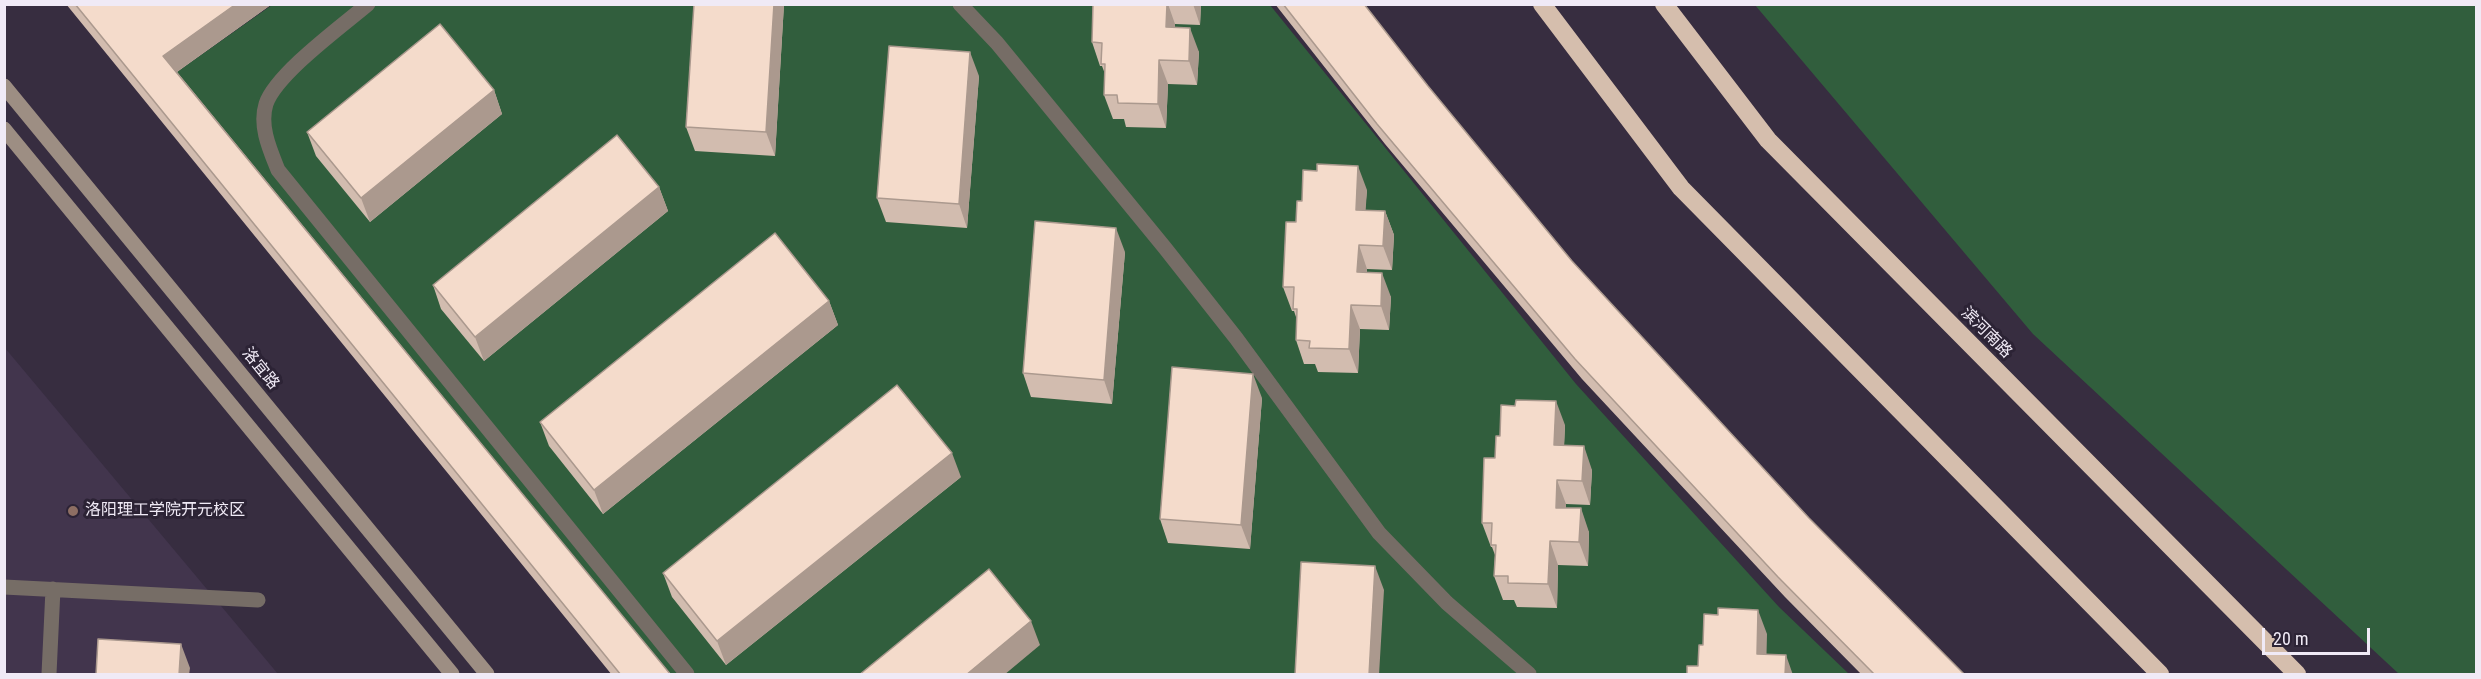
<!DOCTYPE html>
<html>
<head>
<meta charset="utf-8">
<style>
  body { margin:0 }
  #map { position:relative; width:2481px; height:679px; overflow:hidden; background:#372d40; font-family:"Roboto Condensed",sans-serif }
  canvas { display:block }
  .frame { position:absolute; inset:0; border:6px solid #f0eaf6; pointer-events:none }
  .scale { position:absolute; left:2262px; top:628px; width:108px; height:27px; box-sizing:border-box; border:3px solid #f0eaf6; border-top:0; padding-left:8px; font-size:18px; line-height:21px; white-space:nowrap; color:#f0eaf6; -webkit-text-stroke:4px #2c2335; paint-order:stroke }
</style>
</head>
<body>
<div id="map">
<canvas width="2481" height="679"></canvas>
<div class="frame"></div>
<div class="scale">20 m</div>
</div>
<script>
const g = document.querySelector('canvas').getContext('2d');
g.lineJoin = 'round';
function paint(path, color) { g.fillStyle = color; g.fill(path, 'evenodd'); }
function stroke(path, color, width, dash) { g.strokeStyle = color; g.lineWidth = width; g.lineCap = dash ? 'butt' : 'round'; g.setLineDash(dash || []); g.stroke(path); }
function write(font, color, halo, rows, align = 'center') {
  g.font = font + ' "Roboto Condensed","Noto Sans SC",sans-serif'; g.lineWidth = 6; g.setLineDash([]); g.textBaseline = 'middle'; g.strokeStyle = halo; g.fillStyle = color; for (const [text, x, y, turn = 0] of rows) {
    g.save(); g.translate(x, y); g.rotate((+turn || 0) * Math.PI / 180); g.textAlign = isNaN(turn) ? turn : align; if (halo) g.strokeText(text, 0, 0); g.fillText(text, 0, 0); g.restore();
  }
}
paint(new Path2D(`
  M 5,348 L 278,674 L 5,674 Z`), '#42354d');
paint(new Path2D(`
  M 272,5 L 1270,5 L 1576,384 L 1779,607 L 1849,674 L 662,674 L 171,76 Z
  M 1755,5 L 2476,5 L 2476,674 L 2399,674 L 2033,334 Z`), '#315e3d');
stroke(new Path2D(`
  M 368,4 C 342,26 276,74 266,104 C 259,126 270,150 278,170 L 687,674
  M 960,4 L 997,43 L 1165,248 L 1236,338 L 1379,533 L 1447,603 L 1529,674
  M 4,587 L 258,600
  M 49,674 L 53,589`), '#766d66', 15);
stroke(new Path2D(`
  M 4,86 L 487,674
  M 4,129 L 452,674`), '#9d8e83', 15);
stroke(new Path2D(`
  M 1542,4 L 1681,188 L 2160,674
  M 1664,4 L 1768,140 L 2297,674`), '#d5bead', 18);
paint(new Path2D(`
  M 66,4 L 272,4 L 177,72 L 671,675 L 612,675 Z
  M 694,4 L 784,4 L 775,156 L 695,151 L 686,127 Z
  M 1093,4 L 1201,4 L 1200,25 L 1175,24 L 1175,27 L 1199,52 L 1197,85 L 1168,84 L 1166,128 L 1126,127 L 1124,119 L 1113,119 L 1104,95 L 1105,74 L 1102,66 L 1100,66 L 1092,42 Z
  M 1275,4 L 1364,4 L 1428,86 L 1572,261 L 1809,518 L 1965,675 L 1862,675 L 1785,597 L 1582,379 L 1385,144 Z
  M 979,76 L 967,228 L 886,222 L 877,198 Z
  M 494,90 L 502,114 L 370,222 L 316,156 L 307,132 Z
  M 659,187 L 668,211 L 484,361 L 441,309 L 433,285 Z
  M 1367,190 L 1365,210 L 1385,211 L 1394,235 L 1392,270 L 1367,269 L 1367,272 L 1391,297 L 1389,330 L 1360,329 L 1358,373 L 1318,372 L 1315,364 L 1304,364 L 1296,340 L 1297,320 L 1294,311 L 1292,311 L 1283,287 L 1296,222 L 1302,201 Z
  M 1125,252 L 1112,404 L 1031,397 L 1023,373 Z
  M 829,301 L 838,325 L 603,514 L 549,446 L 540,422 Z
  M 1262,398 L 1250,549 L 1168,543 L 1160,519 Z
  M 1565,425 L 1564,446 L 1592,470 L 1590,505 L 1566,504 L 1566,508 L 1589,532 L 1588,566 L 1558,565 L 1557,608 L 1517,607 L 1514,600 L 1503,600 L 1494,576 L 1495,555 L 1492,547 L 1491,547 L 1482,523 L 1495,458 L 1500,436 Z
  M 961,477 L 726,665 L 672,597 L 663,573 Z`), '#d2bcaf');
paint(new Path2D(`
  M 236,4 L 272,4 L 171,76 L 163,56 Z
  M 774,4 L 784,4 L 775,156 L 766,132 Z
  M 1167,4 L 1168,4 L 1175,24 L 1174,51 L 1166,27 Z
  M 1193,4 L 1201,4 L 1200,25 Z
  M 1190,28 L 1199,52 L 1197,85 L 1189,61 Z
  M 970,52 L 979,76 L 967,228 L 959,204 Z
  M 1159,60 L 1168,84 L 1166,128 L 1158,104 Z
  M 494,90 L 502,114 L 370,222 L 361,198 Z
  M 1358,166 L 1367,190 L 1364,234 L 1356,210 Z
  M 659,187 L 668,211 L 484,361 L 475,337 Z
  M 1385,211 L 1394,235 L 1392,270 L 1383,246 Z
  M 1116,228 L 1125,252 L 1112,404 L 1104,380 Z
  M 1359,245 L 1367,269 L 1366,296 L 1357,272 Z
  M 1382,273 L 1391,297 L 1389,330 L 1381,306 Z
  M 829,301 L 838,325 L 603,514 L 594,490 Z
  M 1351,305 L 1360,329 L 1358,373 L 1349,349 Z
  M 1253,374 L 1262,398 L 1250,549 L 1241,525 Z
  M 1556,401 L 1565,425 L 1563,469 L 1554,445 Z
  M 1584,446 L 1592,470 L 1590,505 L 1582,481 Z
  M 952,453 L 961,477 L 726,665 L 717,641 Z
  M 1557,480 L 1566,504 L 1565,532 L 1556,508 Z
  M 1581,508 L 1589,532 L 1588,566 L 1579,542 Z
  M 1550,541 L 1558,565 L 1557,608 L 1548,584 Z
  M 1375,566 L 1384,590 L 1379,675 L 1369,675 Z
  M 1758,610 L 1767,634 L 1766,675 L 1757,654 Z
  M 1031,621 L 1040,645 L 1004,675 L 966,675 Z
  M 181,644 L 190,668 L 189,675 L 179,675 Z
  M 1786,655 L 1793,675 L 1785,675 Z`), '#ab998e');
const building = new Path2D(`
  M 75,4 L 236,4 L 163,56 L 671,675 L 621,675 Z
  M 694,4 L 774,4 L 766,132 L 686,127 Z
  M 1093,4 L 1167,4 L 1166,27 L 1190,28 L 1189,61 L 1159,60 L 1158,104 L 1118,103 L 1117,95 L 1104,95 L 1105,64 L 1101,64 L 1102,43 L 1092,42 Z
  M 1283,4 L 1364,4 L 1428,86 L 1572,261 L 1809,518 L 1965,675 L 1875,675 L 1778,577 L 1575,359 L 1377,124 Z
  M 440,24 L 494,90 L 361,198 L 307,132 Z
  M 889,46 L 970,52 L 959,204 L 877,198 Z
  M 617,135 L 659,187 L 475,337 L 433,285 Z
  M 1317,164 L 1358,166 L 1356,210 L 1385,211 L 1383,246 L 1359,245 L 1357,272 L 1382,273 L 1381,306 L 1351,305 L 1349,349 L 1309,348 L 1310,341 L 1296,340 L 1297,309 L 1293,309 L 1294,287 L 1283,287 L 1286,222 L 1296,222 L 1297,201 L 1302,201 L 1303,170 L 1317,171 Z
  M 1035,221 L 1116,228 L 1104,380 L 1023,373 Z
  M 775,233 L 829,301 L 594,490 L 540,422 Z
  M 1172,367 L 1253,374 L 1241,525 L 1160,519 Z
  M 897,385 L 952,453 L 717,641 L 663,573 Z
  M 1516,400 L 1556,401 L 1554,445 L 1584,446 L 1582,481 L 1557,480 L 1556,508 L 1581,508 L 1579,542 L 1550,541 L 1548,584 L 1508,583 L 1508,576 L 1494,576 L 1496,545 L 1491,545 L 1492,523 L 1482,523 L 1484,458 L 1495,458 L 1496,436 L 1500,436 L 1501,405 L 1515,406 Z
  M 1301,562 L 1375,566 L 1369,675 L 1295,675 Z
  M 989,569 L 1031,621 L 966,675 L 859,675 Z
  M 1718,608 L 1758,610 L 1757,654 L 1786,655 L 1785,675 L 1687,675 L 1687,666 L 1698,666 L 1699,645 L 1703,645 L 1704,614 L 1718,615 Z
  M 98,639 L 181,644 L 179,675 L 96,675 Z`);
paint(building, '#f4dbcb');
stroke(building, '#ab998e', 1.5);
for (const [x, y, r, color] of [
  [73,511,6,"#8d6e63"]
]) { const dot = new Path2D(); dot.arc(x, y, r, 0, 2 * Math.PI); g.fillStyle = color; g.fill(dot); stroke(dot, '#2c2335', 2); }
write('16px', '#f0eaf6', '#2c2335', [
  ["滨河南路",1986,333,45],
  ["洛宜路",260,369,51]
]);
write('16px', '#f0eaf6', '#2c2335', [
  ["洛阳理工学院开元校区",85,511]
], 'left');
</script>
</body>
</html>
